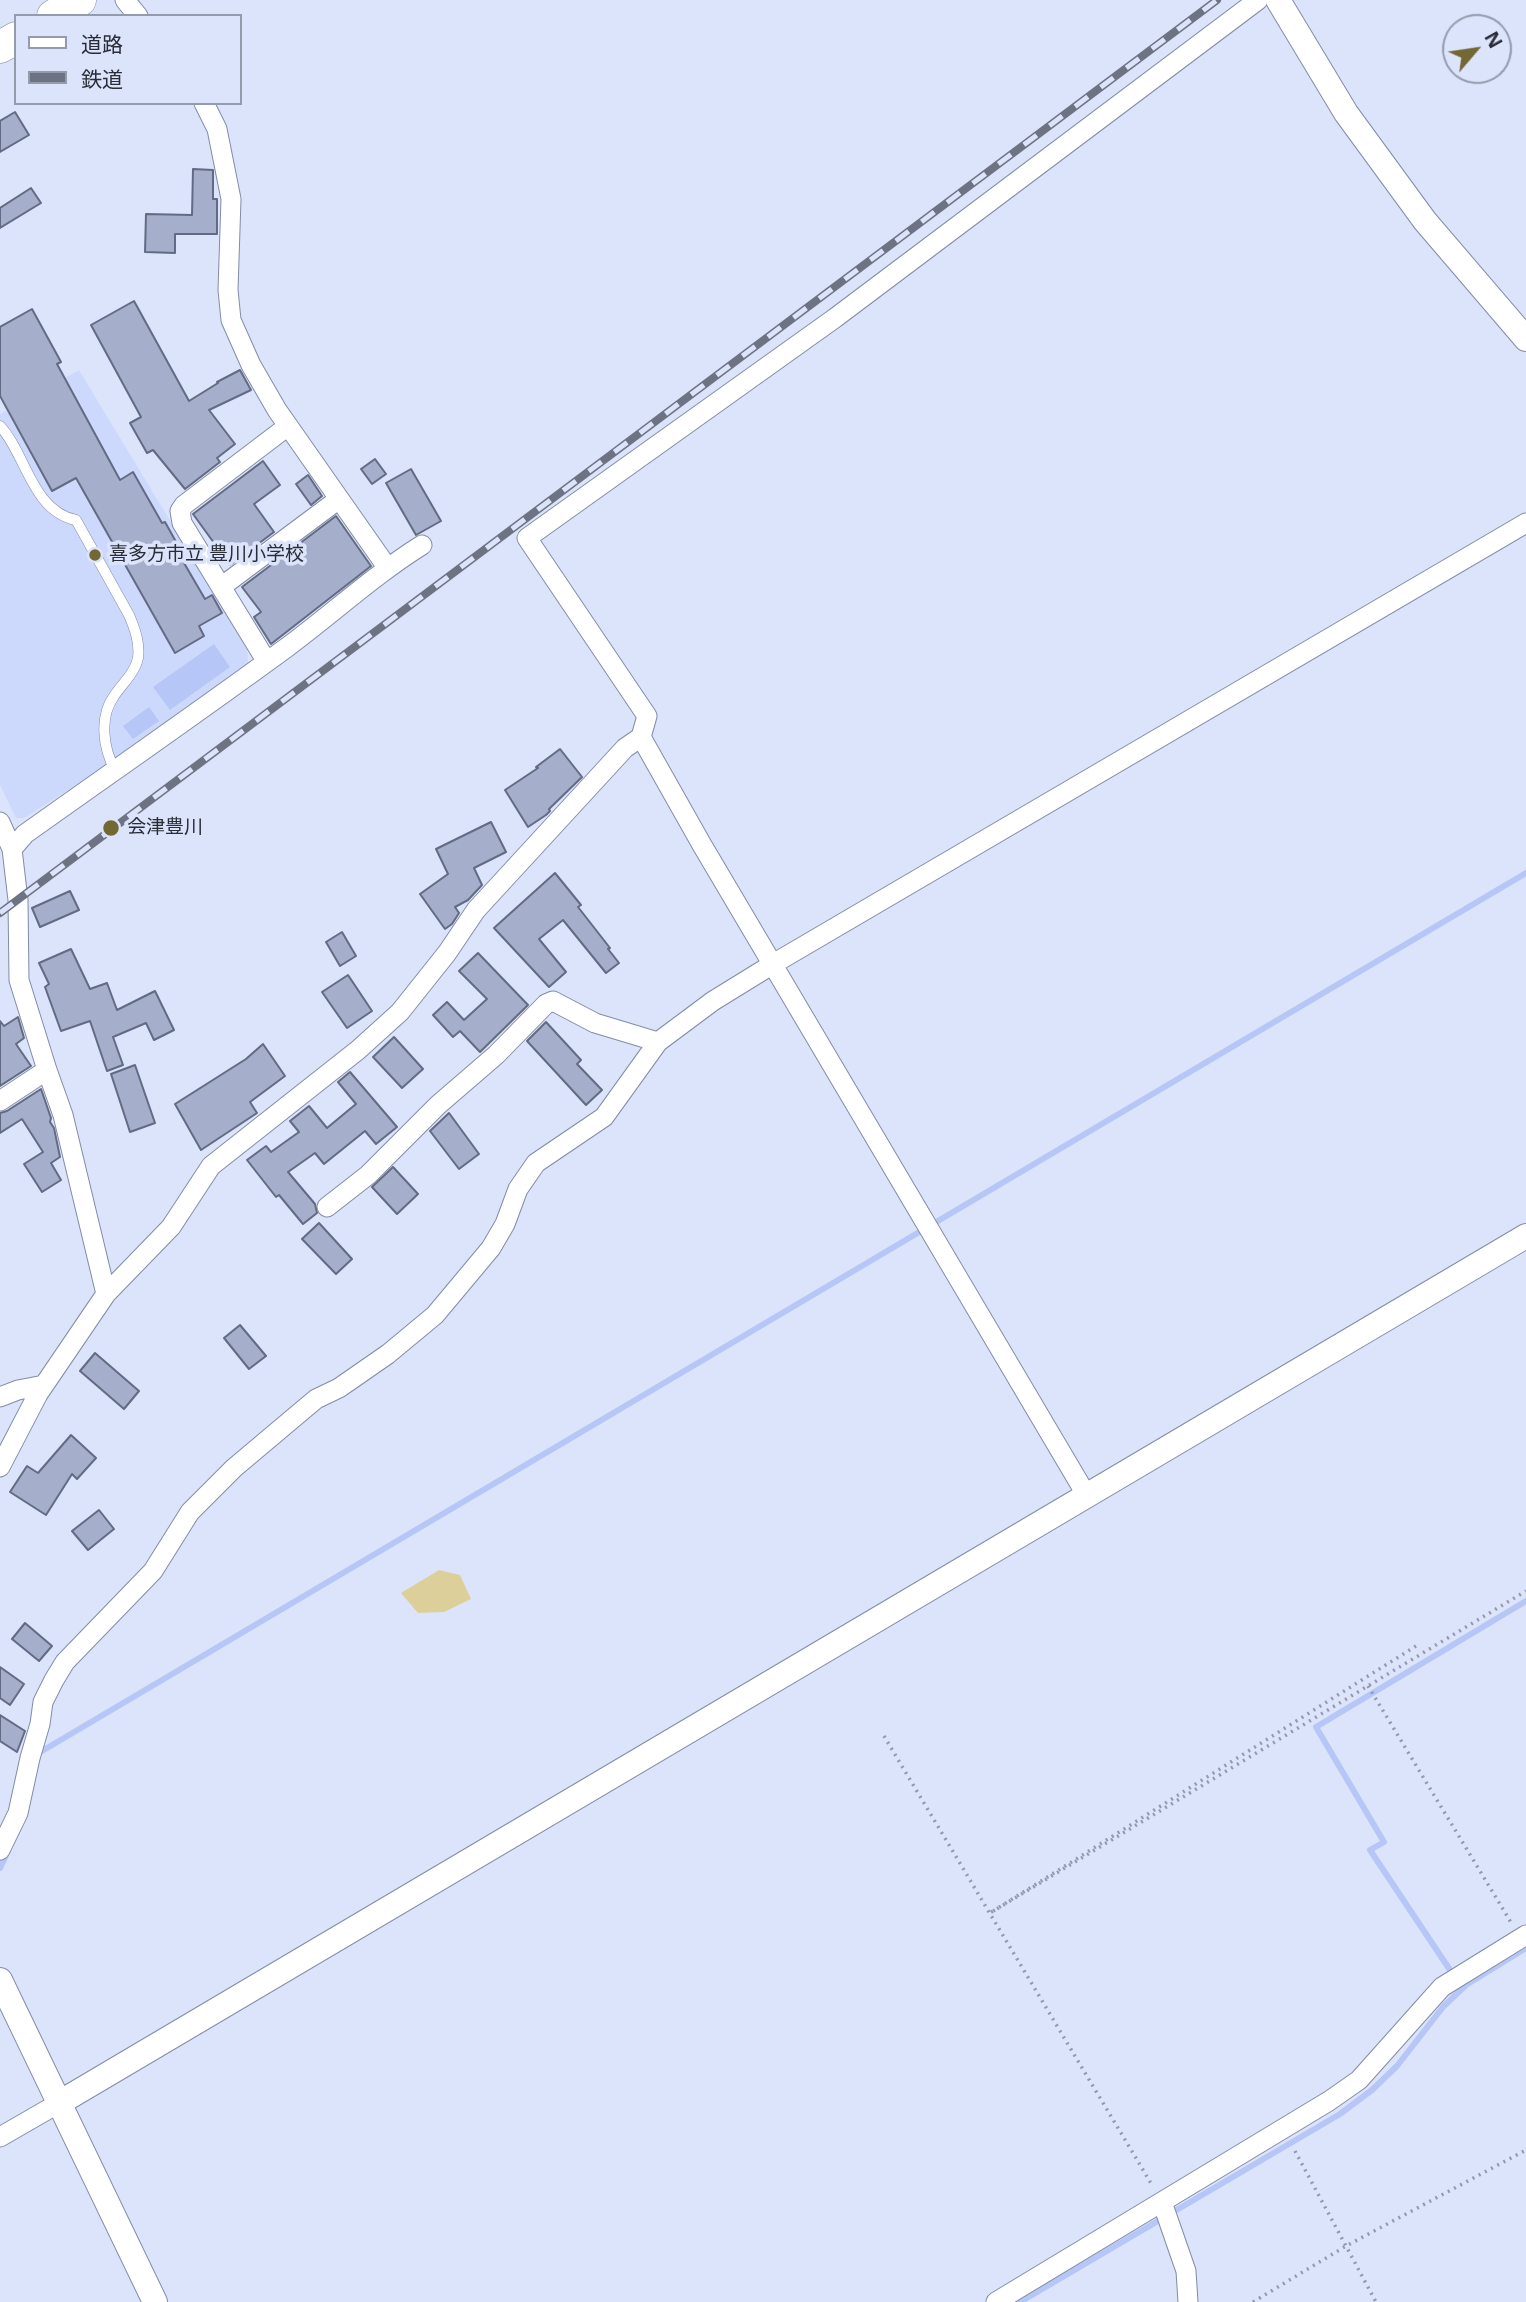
<!DOCTYPE html>
<html>
<head>
<meta charset="utf-8">
<style>
  body { margin:0 }
  #map { position:relative; width:1526px; height:2302px; overflow:hidden; background:#dce4fb; font-family:"Open Sans","Noto Sans JP",sans-serif }
  canvas { display:block }
  .legend { position:absolute; left:14px; top:14px; width:228px; height:91px; box-sizing:border-box; background:#dce4fb; border:2px solid #949bad; margin:0; padding:9px 12px; list-style:none; font-size:21px; color:#292d37 }
  .legend li { display:flex; align-items:center; gap:14px; height:35px }
  .legend b { width:35px; border:2px solid #949bad }
  .north { position:absolute; left:1442px; top:14px; width:70px; height:70px; box-sizing:border-box; background:#dce4fb; border:2px solid #949bad; border-radius:50%; rotate:61deg; font-size:19px; font-weight:700; line-height:28px; text-align:center; color:#292d37 }
  .north::after { content:''; display:block; margin:auto; width:24px; height:32px; background:#736734; clip-path:polygon(50% 0,100% 100%,50% 72%,0 100%) }
</style>
</head>
<body>
<div id="map">
<canvas width="1526" height="2302"></canvas>
<ul class="legend">
<li><b style="height:9px;background:#fff"></b>道路</li>
<li><b style="height:9px;background:#6d7382"></b>鉄道</li>
</ul>
<div class="north">N</div>
</div>
<script>
const g = document.querySelector('canvas').getContext('2d');
g.lineJoin = 'round';
function paint(path, color) { g.fillStyle = color; g.fill(path, 'evenodd'); }
function stroke(path, color, width, dash) { g.strokeStyle = color; g.lineWidth = width; g.lineCap = dash ? 'butt' : 'round'; g.setLineDash(dash || []); g.stroke(path); }
function write(font, color, halo, rows, align = 'center') {
  g.font = font + ' "Open Sans","Noto Sans JP",sans-serif'; g.lineWidth = 7; g.setLineDash([]); g.textBaseline = 'middle'; g.strokeStyle = halo; g.fillStyle = color; for (const [text, x, y, turn = 0] of rows) {
    g.save(); g.translate(x, y); g.rotate((+turn || 0) * Math.PI / 180); g.textAlign = isNaN(turn) ? turn : align; if (halo) g.strokeText(text, 0, 0); g.fillText(text, 0, 0); g.restore();
  }
}
paint(new Path2D(`
  M 79,370 L 247,648 L 248,662 L 242,672 L 134,747 L 37,810 L 24,818 L 16,818 L 0,785 L 0,414 Z`), '#cdd9fc');
paint(new Path2D(`
  M 439,1570 L 460,1575 L 471,1599 L 444,1612 L 418,1613 L 401,1593 Z`), '#dccf99');
paint(new Path2D(`
  M 214,644 L 230,667 L 170,710 L 153,687 Z
  M 149,707 L 159,721 L 133,739 L 123,726 Z`), '#b6c6f6');
stroke(new Path2D(`
  M 37,1754 L 1526,873
  M 0,1868 L 8,1851
  M 1454,1976 L 1370,1850 L 1384,1842 L 1316,1727 L 1526,1601
  M 1020,2302 L 1340,2114 L 1372,2090 L 1397,2066 L 1443,2007 L 1466,1985 L 1526,1948`), '#b6c6f6', 6);
const building = new Path2D(`
  M 15,112 L 29,135 L 0,152 L 0,121 Z
  M 193,169 L 213,170 L 213,199 L 217,199 L 217,234 L 175,234 L 175,253 L 145,252 L 146,214 L 192,215 Z
  M 31,188 L 41,203 L 0,228 L 0,208 Z
  M 134,301 L 189,401 L 218,383 L 217,382 L 240,370 L 251,390 L 209,410 L 235,444 L 217,458 L 220,462 L 185,489 L 153,450 L 147,453 L 130,423 L 141,417 L 91,325 Z
  M 32,309 L 61,362 L 57,364 L 120,480 L 133,472 L 162,523 L 165,522 L 180,549 L 177,551 L 205,599 L 212,595 L 222,613 L 199,626 L 204,636 L 175,653 L 76,478 L 52,491 L 0,396 L 0,327 Z
  M 375,459 L 386,474 L 372,484 L 361,469 Z
  M 263,461 L 280,485 L 254,504 L 274,532 L 230,565 L 193,514 Z
  M 411,469 L 441,521 L 416,535 L 386,483 Z
  M 308,475 L 322,496 L 311,505 L 296,484 Z
  M 336,516 L 371,566 L 271,644 L 254,617 L 261,612 L 242,587 Z
  M 560,749 L 582,777 L 549,809 L 550,811 L 546,815 L 528,827 L 505,790 L 538,768 L 536,767 Z
  M 491,822 L 506,852 L 474,868 L 482,885 L 468,900 L 455,907 L 459,913 L 452,924 L 445,929 L 420,894 L 448,874 L 436,849 Z
  M 555,873 L 581,905 L 578,907 L 610,948 L 608,949 L 619,963 L 606,973 L 563,920 L 539,939 L 566,972 L 549,987 L 494,928 Z
  M 70,891 L 79,910 L 40,927 L 32,908 Z
  M 342,932 L 356,956 L 340,966 L 326,942 Z
  M 71,949 L 90,989 L 107,983 L 117,1010 L 155,991 L 174,1030 L 154,1040 L 146,1023 L 113,1037 L 123,1065 L 107,1071 L 90,1021 L 61,1031 L 45,987 L 49,984 L 39,963 Z
  M 478,953 L 528,1005 L 480,1052 L 460,1031 L 453,1037 L 433,1015 L 447,1002 L 464,1020 L 487,999 L 459,971 Z
  M 348,975 L 372,1011 L 347,1028 L 322,992 Z
  M 18,1017 L 24,1038 L 16,1044 L 31,1066 L 0,1086 L 0,1021 L 4,1026 Z
  M 546,1022 L 581,1060 L 577,1064 L 602,1090 L 586,1105 L 527,1041 Z
  M 394,1037 L 423,1069 L 402,1088 L 373,1057 Z
  M 263,1044 L 285,1076 L 250,1102 L 257,1113 L 201,1150 L 175,1104 L 246,1059 Z
  M 135,1065 L 155,1123 L 130,1132 L 111,1074 Z
  M 350,1072 L 397,1127 L 376,1144 L 365,1131 L 324,1164 L 315,1153 L 288,1172 L 315,1204 L 317,1213 L 303,1224 L 279,1195 L 276,1197 L 247,1160 L 266,1146 L 271,1152 L 299,1132 L 290,1121 L 309,1106 L 327,1128 L 356,1104 L 338,1082 Z
  M 41,1089 L 51,1118 L 50,1122 L 54,1128 L 60,1157 L 51,1163 L 61,1180 L 42,1192 L 24,1164 L 43,1152 L 22,1119 L 0,1133 L 0,1113 L 7,1111 Z
  M 449,1113 L 479,1154 L 459,1169 L 430,1131 Z
  M 393,1167 L 418,1194 L 397,1214 L 372,1187 Z
  M 319,1223 L 352,1259 L 336,1274 L 302,1239 Z
  M 240,1325 L 266,1356 L 249,1369 L 224,1338 Z
  M 95,1353 L 139,1391 L 124,1409 L 80,1371 Z
  M 71,1435 L 96,1458 L 77,1479 L 72,1474 L 46,1515 L 10,1492 L 27,1466 L 38,1473 Z
  M 99,1510 L 114,1529 L 88,1550 L 72,1531 Z
  M 25,1623 L 52,1646 L 39,1661 L 12,1639 Z
  M 0,1667 L 24,1684 L 10,1705 L 0,1698 Z
  M 0,1715 L 25,1731 L 17,1752 L 0,1741 Z`);
paint(building, '#a5aeca');
stroke(building, '#636b84', 2);
const service = new Path2D(`
  M 0,426 C 26,454 32,511 76,520 L 129,615 C 135,629 140,643 138,658 C 135,673 122,684 114,696 C 99,717 103,748 115,770`);
const minor = new Path2D(`
  M 125,0 L 138,16
  M 204,103 L 217,129 L 231,199 L 228,290 L 231,320 L 251,365 L 277,410 L 387,567
  M 221,587 L 339,499
  M 267,662 L 182,523 L 180,511 L 184,505 L 288,426
  M 641,737 L 702,845 L 1087,1496
  M 0,822 L 12,849 L 18,900 L 19,980 L 47,1070 L 63,1115 L 106,1294
  M 12,849 L 25,834 C 112,772 200,711 286,648 C 332,614 374,575 422,545
  M 0,1101 L 47,1070
  M 327,1207 L 368,1175 L 438,1105 L 496,1055 L 546,1004 L 553,1001 L 595,1023 L 658,1042
  M 0,1397 L 18,1390 L 44,1385
  M 0,1467 L 38,1394 L 106,1294 L 171,1227 L 211,1166 L 358,1050 L 400,1012 L 447,953 L 476,910 L 625,748 L 641,737 L 647,716 L 527,538 L 835,318 L 1258,0
  M 0,1850 L 18,1813 L 30,1758 L 40,1724 L 43,1702 L 54,1680 L 65,1662 L 153,1571 L 190,1512 L 234,1468 L 316,1399 L 339,1388 L 388,1354 L 435,1315 L 491,1248 L 505,1224 L 518,1189 L 536,1163 L 604,1117 L 658,1042 L 713,1001 L 773,964 L 1526,523
  M 0,2137 L 59,2103
  M 1162,2202 L 1186,2271 L 1188,2302
  M 996,2302 L 1329,2101 L 1359,2080 L 1442,1987 L 1526,1935`);
const tertiary = new Path2D(`
  M 1278,0 L 1346,113 L 1425,221 L 1526,339
  M 0,1980 L 155,2302
  M 59,2103 L 1526,1236`);
const primary = new Path2D(`
  M 53,16 L 80,0
  M 0,47 L 16,38`);
stroke(service, '#838ca6', 11);
stroke(minor, '#838ca6', 21);
stroke(tertiary, '#838ca6', 26);
stroke(primary, '#838ca6', 33);
stroke(new Path2D(`
  M 1416,1646 L 990,1913 L 1526,1591
  M 1368,1686 L 1512,1924
  M 884,1736 L 1152,2185
  M 1295,2151 L 1376,2302
  M 1253,2302 L 1346,2246 L 1526,2150`), '#9399ab', 3.5, [2, 5]);
stroke(service, '#fff', 10);
stroke(minor, '#fff', 19);
stroke(tertiary, '#fff', 24);
stroke(primary, '#fff', 32);
const rail = new Path2D(`
  M 0,913 L 1217,0`);
stroke(rail, '#6d7382', 8);
stroke(rail, '#dce4fb', 5, [16]);
for (const [x, y, r, color] of [
  [95,555,7,"#736734"],
  [111,828,9,"#736734"]
]) { const dot = new Path2D(); dot.arc(x, y, r, 0, 2 * Math.PI); g.fillStyle = color; g.fill(dot); stroke(dot, '#dce4fb', 2.5); }
write('19px', '#292d37', '#dce4fb', [
  ["喜多方市立 豊川小学校",109,555],
  ["会津豊川",127,828]
], 'left');
</script>
</body>
</html>
